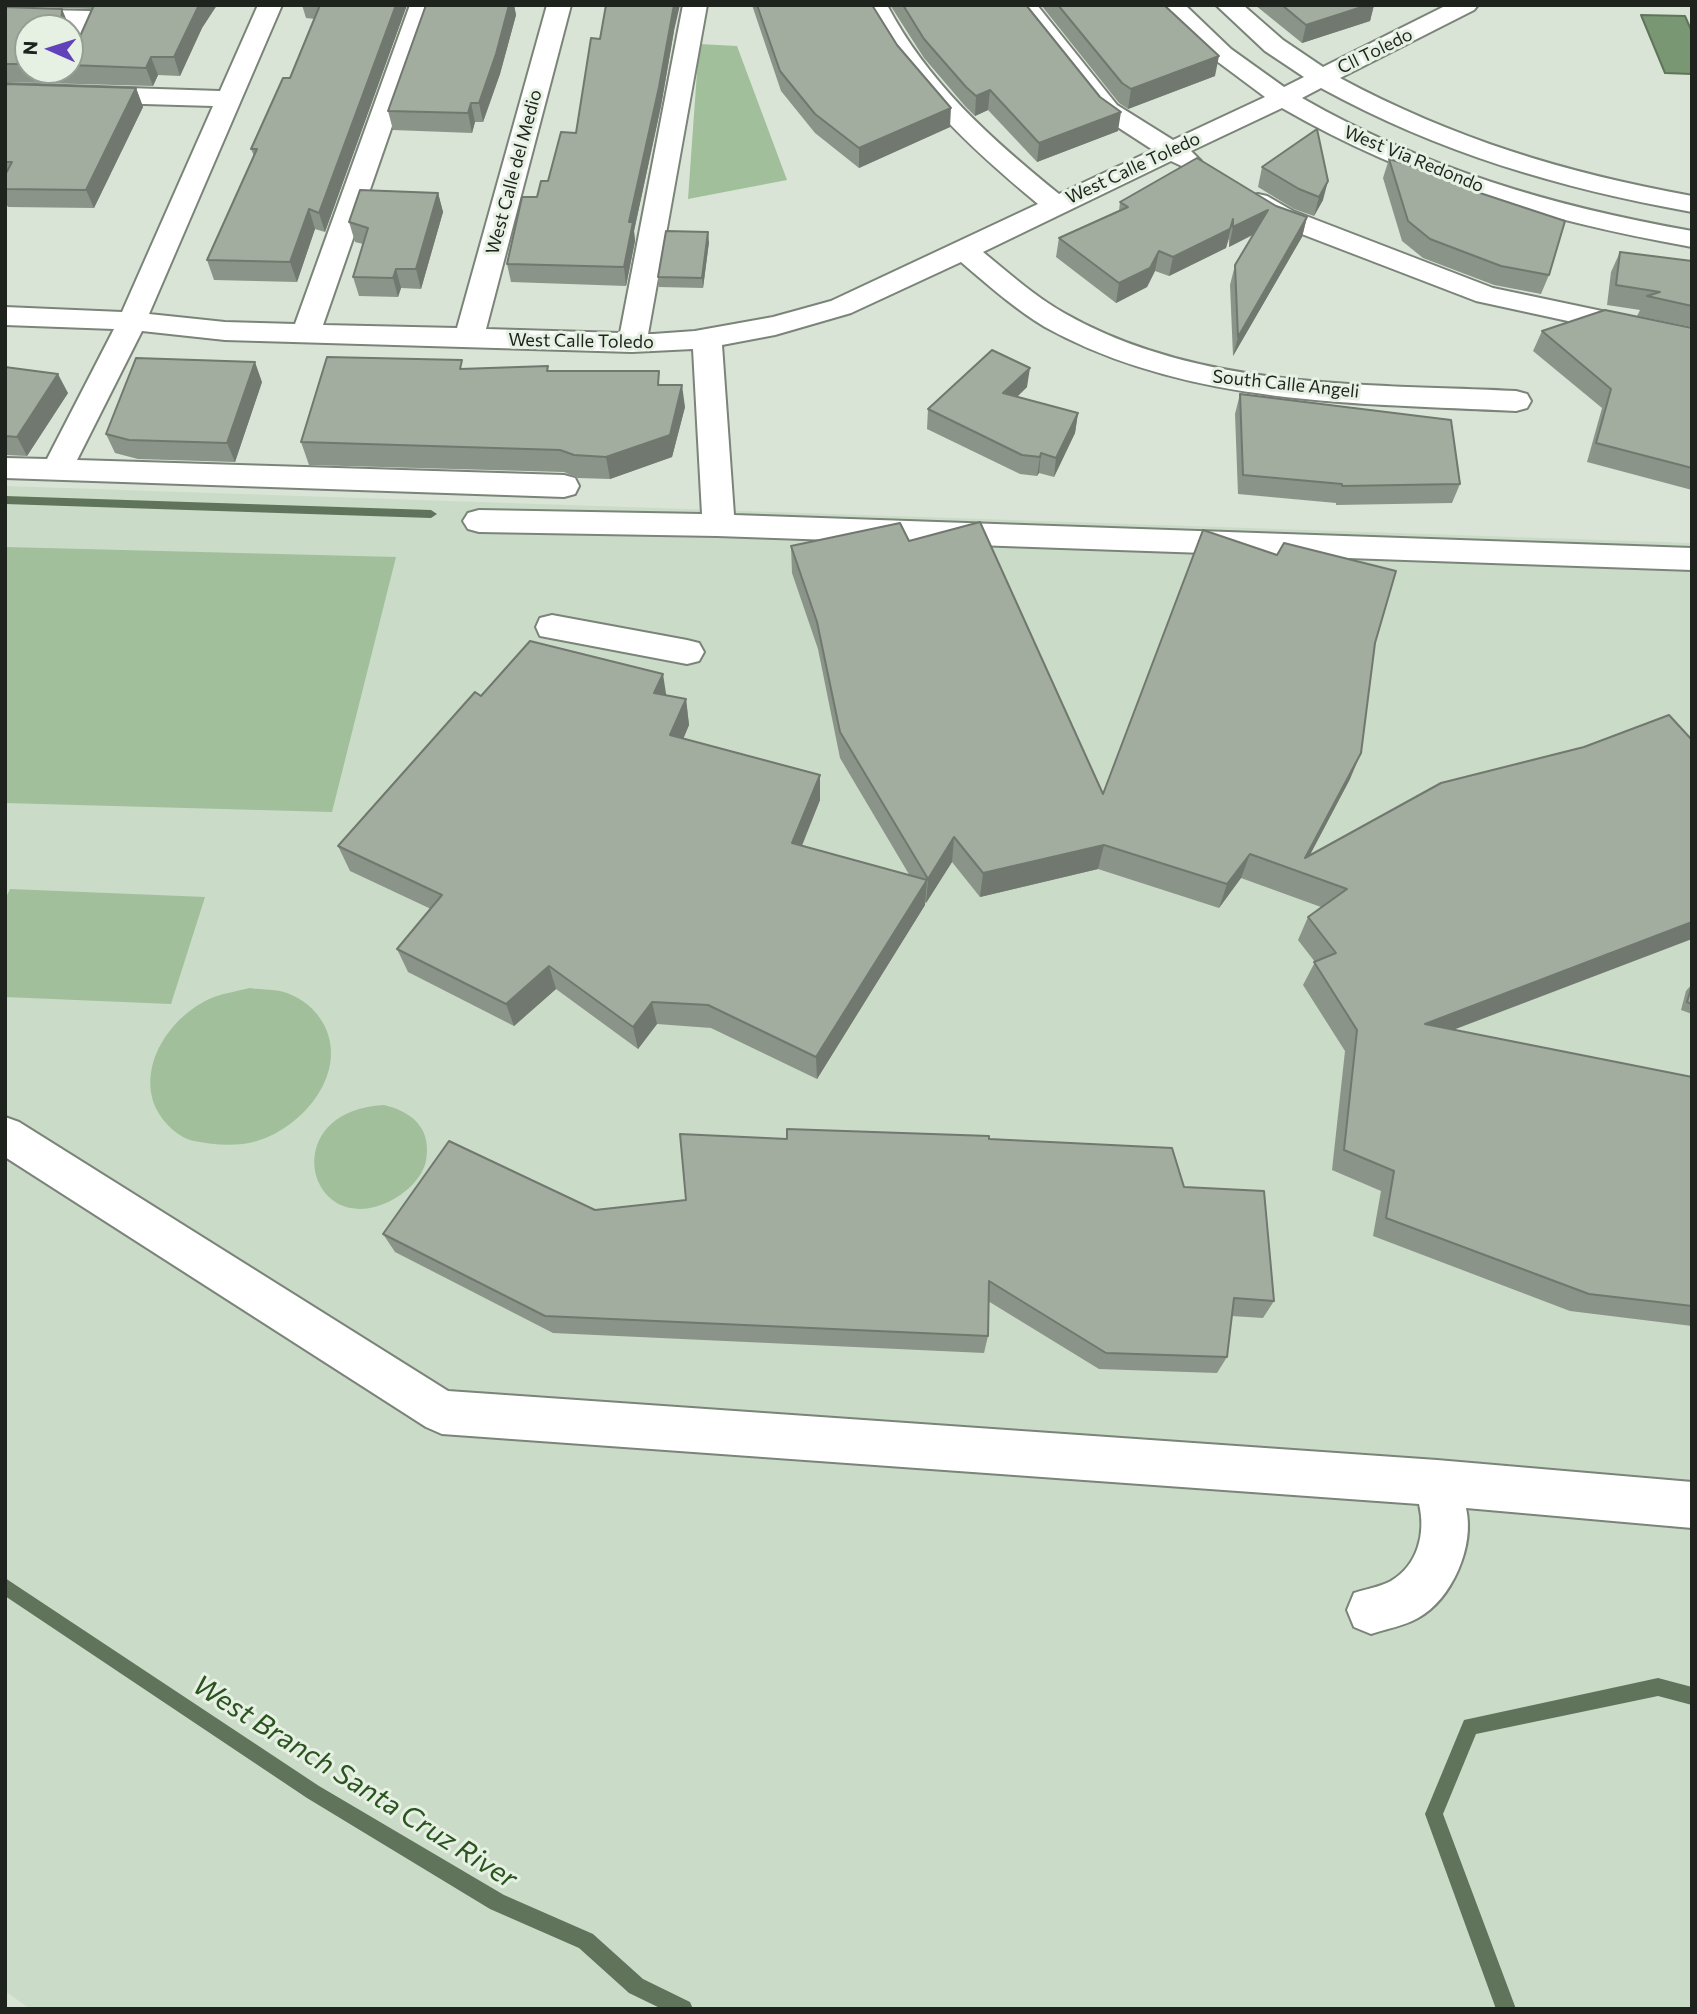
<!DOCTYPE html>
<html>
<head>
<meta charset="utf-8">
<style>
  body { margin:0 }
  #map { position:relative; width:1697px; height:2014px; overflow:hidden; background:#d9e4d6; font-family:Commissioner,sans-serif }
  canvas { display:block }
  .frame { position:absolute; inset:0; border:7px solid #1f231e; pointer-events:none }
  .north { position:absolute; left:14px; top:14px; width:70px; height:70px; box-sizing:border-box; background:#e6f1e3; border:2px solid #969f94; border-radius:50%; rotate:273deg; font-size:19px; font-weight:700; line-height:28px; text-align:center; color:#1f231e }
  .north::after { content:''; display:block; margin:auto; width:24px; height:32px; background:#6142bb; clip-path:polygon(50% 0,100% 100%,50% 72%,0 100%) }
</style>
</head>
<body>
<div id="map">
<canvas width="1697" height="2014"></canvas>
<div class="frame"></div>
<div class="north">N</div>
</div>
<script>
const g = document.querySelector('canvas').getContext('2d');
g.lineJoin = 'round';
function paint(path, color) { g.fillStyle = color; g.fill(path, 'evenodd'); }
function stroke(path, color, width, dash) { g.strokeStyle = color; g.lineWidth = width; g.lineCap = dash ? 'butt' : 'round'; g.setLineDash(dash || []); g.stroke(path); }
function write(font, color, halo, rows, align = 'center') {
  g.font = font + ' Commissioner,sans-serif'; g.lineWidth = 6; g.setLineDash([]); g.textBaseline = 'middle'; g.strokeStyle = halo; g.fillStyle = color; for (const [text, x, y, turn = 0] of rows) {
    g.save(); g.translate(x, y); g.rotate((+turn || 0) * Math.PI / 180); g.textAlign = isNaN(turn) ? turn : align; if (halo) g.strokeText(text, 0, 0); g.fillText(text, 0, 0); g.restore();
  }
}
paint(new Path2D(`
  M 5,486 L 1692,543 L 1692,2009 L 30,2009 L 5,1991 Z`), '#cadbc8');
paint(new Path2D(`
  M 699,44 L 737,46 L 787,180 L 688,199 Z
  M 5,547 L 396,557 L 332,812 L 5,803 Z
  M 10,889 L 205,897 L 171,1004 L 5,997 L 5,900 Z
  M 250,988 C 262,990 277,989 287,993 C 303,999 315,1009 323,1023 C 350,1071 304,1127 257,1141 C 236,1147 215,1145 194,1141 C 179,1138 165,1124 158,1112 C 134,1068 171,1014 214,997 C 225,993 238,991 250,988 Z
  M 384,1105 C 413,1112 432,1129 426,1161 C 422,1178 407,1192 392,1200 C 309,1244 273,1111 384,1105 Z`), '#a1bf9a');
const water = new Path2D(`
  M 1641,15 L 1685,16 L 1692,32 L 1692,74 L 1665,73 Z`);
paint(water, '#7a9773');
stroke(water, '#5f745a', 2);
paint(new Path2D(`
  M 5,496 L 431,510 L 437,514 L 431,518 L 5,504 Z
  M 5,1578 L 319,1786 L 504,1895 L 593,1934 L 643,1979 L 690,2002 L 693,2009 L 662,2009 L 629,1993 L 579,1948 L 490,1909 L 307,1798 L 5,1596 Z
  M 1658,1678 L 1692,1687 L 1692,1705 L 1658,1696 L 1476,1734 L 1443,1814 L 1516,2009 L 1496,2009 L 1425,1814 L 1464,1720 Z`), '#5f745a');
const minor = new Path2D(`
  M 258,5 L 282,5 L 149,314 L 225,322 L 295,324 L 410,5 L 434,5 L 323,325 L 457,328 L 547,5 L 571,5 L 486,329 L 620,333 L 683,5 L 707,5 L 648,334 L 653,334 L 695,331 L 773,317 L 831,301 L 1038,204 C 968,146 905,87 863,5 L 887,5 C 928,83 991,139 1059,194 L 1153,150 L 1099,115 L 1012,5 L 1037,5 L 1117,105 L 1173,140 L 1265,97 L 1214,59 L 1159,5 L 1185,5 L 1231,49 L 1284,87 L 1304,77 L 1265,51 L 1216,5 L 1243,5 L 1283,40 L 1323,67 L 1447,5 L 1478,5 L 1474,10 L 1340,78 C 1454,139 1565,173 1692,196 L 1692,212 C 1559,188 1440,153 1321,88 L 1302,98 C 1426,169 1551,206 1692,231 L 1692,247 C 1543,220 1414,184 1282,108 L 1191,151 L 1201,161 L 1197,167 L 1188,169 L 1171,161 L 983,252 C 1009,273 1034,296 1064,313 C 1199,390 1365,384 1516,391 L 1527,394 L 1531,401 L 1527,408 L 1516,411 C 1358,403 1188,406 1045,327 C 1015,309 988,285 961,262 L 851,313 L 775,335 L 722,345 L 734,515 L 1692,548 L 1692,570 L 717,536 L 479,532 L 468,529 L 463,521 L 468,513 L 479,510 L 702,514 L 693,349 L 632,352 L 225,340 L 142,331 L 77,460 L 564,475 L 575,478 L 579,486 L 575,494 L 564,497 L 5,478 L 5,458 L 47,459 L 114,329 L 5,325 L 5,307 L 122,312 L 213,106 L 5,100 L 5,84 L 220,91 Z
  M 5,9 L 89,11 L 98,13 L 101,18 L 82,61 L 79,66 L 70,68 L 70,33 L 74,25 L 5,23 Z
  M 1258,194 L 1267,196 L 1293,211 L 1493,288 L 1692,330 L 1692,348 L 1476,301 L 1273,223 L 1249,208 L 1245,202 L 1249,196 Z
  M 552,615 L 687,640 L 699,643 L 704,652 L 699,661 L 687,664 L 540,636 L 536,627 L 540,618 Z
  M 5,1117 L 19,1122 L 448,1391 L 1437,1460 L 1692,1482 L 1692,1528 L 1466,1508 C 1475,1546 1452,1599 1418,1618 C 1404,1626 1386,1629 1371,1634 L 1354,1627 L 1347,1610 L 1354,1593 C 1366,1589 1380,1587 1391,1581 C 1418,1565 1426,1533 1419,1504 L 442,1434 L 426,1427 L 5,1157 Z`);
stroke(minor, '#7a8478', 4);
paint(minor, '#fff');
paint(new Path2D(`
  M 5,5 L 217,5 L 202,28 L 180,76 L 158,75 L 153,86 L 5,82 L 5,7 L 70,28 L 28,28 L 28,70 L 70,70 L 70,50 L 72,50 L 77,43 L 92,9 L 5,6 Z
  M 302,5 L 407,5 L 325,232 L 315,229 L 297,282 L 214,280 L 207,260 L 254,156 L 251,149 L 290,78 L 315,19 L 306,18 Z
  M 426,5 L 514,5 L 516,15 L 500,74 L 483,122 L 475,122 L 472,133 L 393,130 L 388,111 Z
  M 752,5 L 872,5 L 950,127 L 859,168 L 815,133 L 781,91 Z
  M 890,5 L 1026,5 L 1118,131 L 1037,162 L 988,110 L 975,116 L 965,106 L 924,58 Z
  M 1041,5 L 1164,5 L 1215,76 L 1128,109 L 1119,103 Z
  M 1255,5 L 1374,5 L 1370,21 L 1302,43 Z
  M 674,31 L 661,106 L 634,231 L 635,241 L 626,286 L 511,282 L 507,264 L 537,197 L 576,133 L 600,39 Z
  M 5,84 L 136,88 L 143,107 L 94,208 L 8,207 L 5,202 Z
  M 1317,129 L 1323,200 L 1314,216 L 1294,209 L 1258,187 L 1262,167 Z
  M 1389,159 L 1478,192 L 1549,275 L 1541,294 L 1494,285 L 1423,258 L 1402,241 L 1383,178 Z
  M 438,193 L 443,212 L 421,289 L 401,288 L 398,297 L 359,296 L 353,277 L 363,244 L 355,242 L 349,222 Z
  M 1120,202 L 1276,206 L 1307,217 L 1302,237 L 1233,356 L 1230,285 L 1235,265 L 1253,235 L 1229,247 L 1229,239 L 1226,248 L 1169,276 L 1155,271 L 1147,287 L 1116,303 L 1056,257 L 1059,238 L 1119,211 Z
  M 709,242 L 703,288 L 659,287 L 658,277 Z
  M 1620,252 L 1692,261 L 1692,327 L 1637,316 L 1640,310 L 1607,305 L 1611,272 Z
  M 1692,328 L 1692,490 L 1587,462 L 1602,408 L 1533,351 L 1542,331 Z
  M 5,367 L 68,393 L 27,456 L 5,455 Z
  M 465,369 L 549,371 L 661,385 L 685,407 L 672,457 L 610,479 L 578,478 L 564,472 L 309,465 L 301,442 Z
  M 262,382 L 235,462 L 138,459 L 115,453 L 106,434 Z
  M 1027,387 L 1017,397 L 1078,413 L 1075,433 L 1054,477 L 1039,473 L 1037,476 L 1020,474 L 927,429 L 928,409 Z
  M 1240,394 L 1460,484 L 1452,503 L 1336,505 L 1336,503 L 1238,494 L 1235,414 Z
  M 909,541 L 1103,794 L 1375,643 L 1350,779 L 1309,856 L 1441,783 L 1454,1030 L 1692,1077 L 1692,1326 L 1570,1311 L 1373,1236 L 1381,1191 L 1332,1170 L 1345,1051 L 1303,985 L 1315,962 L 1298,940 L 1308,917 L 1321,907 L 1241,878 L 1219,908 L 1098,869 L 980,897 L 952,862 L 926,903 L 925,902 L 925,905 L 817,1079 L 711,1028 L 657,1024 L 638,1049 L 556,989 L 514,1026 L 408,972 L 397,949 L 431,909 L 350,871 L 338,846 L 481,696 L 666,695 L 686,699 L 689,725 L 683,739 L 820,800 L 802,846 L 910,876 L 840,758 L 818,649 L 792,573 L 791,546 Z
  M 1692,984 L 1692,1014 L 1681,1010 L 1686,991 Z
  M 787,1139 L 989,1139 L 1184,1187 L 1274,1301 L 1263,1318 L 1232,1316 L 1227,1357 L 1217,1373 L 1099,1369 L 988,1301 L 988,1336 L 984,1353 L 553,1333 L 395,1252 L 383,1234 L 686,1200 Z`), '#8b9489');
paint(new Path2D(`
  M 199,5 L 217,5 L 202,28 L 180,76 L 174,57 Z
  M 396,5 L 407,5 L 325,232 L 319,213 Z
  M 509,5 L 514,5 L 516,15 L 500,74 L 483,122 L 479,103 Z
  M 674,5 L 680,5 L 674,31 L 661,106 L 634,231 L 635,241 L 626,286 L 624,267 L 629,222 Z
  M 1368,5 L 1374,5 L 1370,21 L 1302,43 L 1306,25 Z
  M 62,9 L 70,28 L 61,28 Z
  M 1219,56 L 1215,76 L 1128,109 L 1131,89 Z
  M 151,57 L 158,75 L 153,86 L 146,68 Z
  M 136,88 L 143,107 L 94,208 L 86,190 Z
  M 990,90 L 988,110 L 975,116 L 976,96 Z
  M 471,103 L 475,122 L 472,133 L 468,113 Z
  M 951,108 L 950,127 L 859,168 L 859,148 Z
  M 1121,112 L 1118,131 L 1037,162 L 1039,143 Z
  M 1328,181 L 1323,200 L 1314,216 L 1319,197 Z
  M 438,193 L 443,212 L 421,289 L 416,269 Z
  M 309,209 L 315,229 L 297,282 L 290,262 Z
  M 1268,210 L 1263,229 L 1229,247 L 1233,227 Z
  M 1307,217 L 1302,237 L 1233,356 L 1238,337 Z
  M 1233,219 L 1226,248 L 1169,276 L 1173,257 Z
  M 708,232 L 709,242 L 703,288 L 702,278 Z
  M 1159,251 L 1155,271 L 1147,287 L 1116,303 L 1119,283 Z
  M 396,269 L 401,288 L 398,297 L 393,278 Z
  M 255,362 L 262,382 L 235,462 L 227,443 Z
  M 1030,368 L 1027,387 L 1001,412 L 1003,393 Z
  M 58,374 L 68,393 L 27,456 L 17,437 Z
  M 682,385 L 685,407 L 672,457 L 610,479 L 606,457 Z
  M 1078,413 L 1075,433 L 1054,477 L 1056,458 Z
  M 1041,453 L 1039,473 L 1037,476 L 1040,457 Z
  M 663,674 L 667,700 L 654,693 Z
  M 686,699 L 689,725 L 674,761 L 670,735 Z
  M 1361,753 L 1350,779 L 1301,872 L 1305,858 Z
  M 820,775 L 820,800 L 793,867 L 792,843 Z
  M 954,837 L 952,862 L 926,903 L 928,879 Z
  M 1104,845 L 1098,869 L 980,897 L 983,873 Z
  M 1250,854 L 1241,878 L 1219,908 L 1227,884 Z
  M 927,880 L 925,905 L 817,1079 L 816,1057 Z
  M 1692,922 L 1692,939 L 1411,1046 L 1425,1024 Z
  M 549,966 L 556,989 L 514,1026 L 506,1004 Z
  M 652,1002 L 657,1024 L 638,1049 L 633,1027 Z`), '#71786f');
const building = new Path2D(`
  M 94,5 L 199,5 L 174,57 L 151,57 L 146,68 L 70,65 L 70,50 L 72,50 L 77,43 Z
  M 320,5 L 396,5 L 319,213 L 309,209 L 290,262 L 207,260 L 257,149 L 251,149 L 283,78 L 290,78 Z
  M 426,5 L 509,5 L 496,54 L 479,103 L 471,103 L 468,113 L 388,111 Z
  M 606,5 L 674,5 L 659,87 L 629,222 L 633,222 L 624,267 L 507,264 L 522,197 L 537,197 L 541,181 L 548,181 L 561,132 L 576,133 L 591,38 L 600,39 Z
  M 757,5 L 872,5 L 897,45 L 951,108 L 859,148 L 815,114 L 780,71 Z
  M 903,5 L 1026,5 L 1100,97 L 1121,112 L 1039,143 L 990,90 L 976,96 L 966,87 L 924,39 Z
  M 1058,5 L 1164,5 L 1219,56 L 1131,89 L 1122,83 Z
  M 1282,5 L 1368,5 L 1306,25 Z
  M 5,7 L 62,9 L 61,28 L 28,28 L 28,64 L 5,64 Z
  M 5,84 L 136,88 L 86,190 L 5,189 L 5,175 L 12,162 L 5,162 Z
  M 1317,129 L 1328,181 L 1319,197 L 1299,189 L 1262,167 Z
  M 1197,158 L 1276,206 L 1307,217 L 1238,337 L 1235,265 L 1268,210 L 1233,227 L 1233,219 L 1230,229 L 1173,257 L 1159,251 L 1150,268 L 1119,283 L 1059,238 L 1128,207 L 1120,202 Z
  M 1389,159 L 1480,186 L 1477,192 L 1565,221 L 1549,275 L 1501,266 L 1430,239 L 1408,221 Z
  M 360,190 L 438,193 L 416,269 L 396,269 L 393,278 L 353,277 L 368,228 L 349,222 Z
  M 666,231 L 708,232 L 702,278 L 658,277 Z
  M 1620,252 L 1692,261 L 1692,306 L 1647,296 L 1660,292 L 1616,285 Z
  M 1605,310 L 1692,328 L 1692,468 L 1596,443 L 1611,389 L 1542,331 Z
  M 992,350 L 1030,368 L 1003,393 L 1078,413 L 1056,458 L 1041,453 L 1040,457 L 1022,455 L 928,409 Z
  M 327,357 L 462,360 L 460,369 L 548,366 L 547,371 L 659,371 L 658,385 L 682,385 L 670,435 L 606,457 L 574,455 L 560,450 L 301,442 Z
  M 136,358 L 255,362 L 227,443 L 129,440 L 106,434 Z
  M 5,367 L 58,374 L 17,437 L 5,436 Z
  M 1240,394 L 1451,420 L 1460,484 L 1342,486 L 1342,484 L 1243,475 Z
  M 980,522 L 1103,794 L 1203,530 L 1277,555 L 1284,543 L 1396,571 L 1375,643 L 1361,753 L 1305,858 L 1441,783 L 1584,747 L 1669,715 L 1692,740 L 1692,922 L 1425,1024 L 1692,1077 L 1692,1306 L 1589,1294 L 1386,1218 L 1394,1171 L 1344,1150 L 1357,1030 L 1314,962 L 1336,953 L 1308,917 L 1347,889 L 1250,854 L 1227,884 L 1104,845 L 983,873 L 954,837 L 928,879 L 840,732 L 817,622 L 791,546 L 900,523 L 909,541 Z
  M 530,641 L 663,674 L 654,693 L 686,699 L 670,735 L 820,775 L 792,843 L 927,880 L 816,1057 L 708,1005 L 652,1002 L 633,1027 L 549,966 L 506,1004 L 397,949 L 442,895 L 338,846 L 475,692 L 481,696 Z
  M 1692,985 L 1692,1004 L 1687,1002 Z
  M 787,1129 L 989,1136 L 989,1139 L 1172,1148 L 1184,1187 L 1264,1191 L 1274,1301 L 1234,1298 L 1227,1357 L 1106,1353 L 989,1281 L 988,1336 L 545,1316 L 383,1234 L 449,1141 L 595,1210 L 686,1200 L 680,1134 L 787,1139 Z`);
paint(building, '#a2ac9f');
stroke(building, '#71786f', 2);
write('18px', '#1f231e', '#e6f1e3', [
  ["Cll Toledo",1375,51,-26],
  ["West Via Redondo",1414,159,22],
  ["West Calle Toledo",1133,168,-25],
  ["West Calle del Medio",514,172,-75],
  ["West Calle Toledo",581,341,1],
  ["South Calle Angeli",1286,384,6]
]);
write('italic 28px', '#2a5320', '#e6f1e3', [
  ["West Branch Santa Cruz River",355,1782,32]
]);
</script>
</body>
</html>
